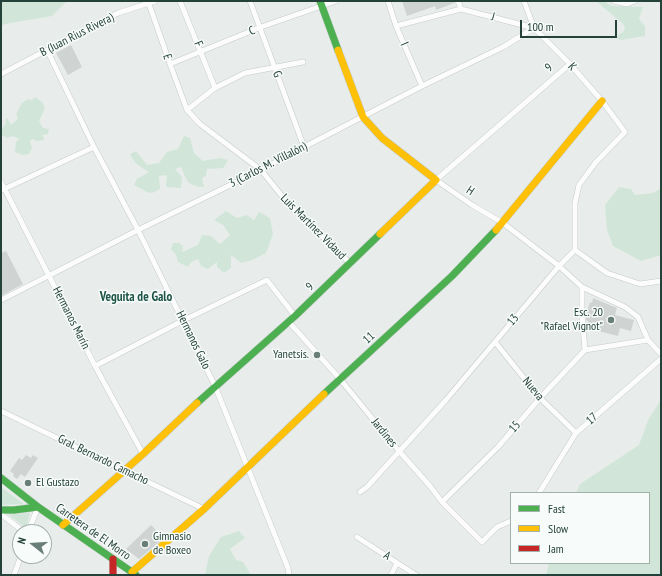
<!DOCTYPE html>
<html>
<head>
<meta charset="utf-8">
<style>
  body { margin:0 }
  #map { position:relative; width:662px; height:576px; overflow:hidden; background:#e8edeb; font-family:"PT Sans Narrow",sans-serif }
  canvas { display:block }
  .frame { position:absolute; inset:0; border:2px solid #24423a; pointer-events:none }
  .legend { position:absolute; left:510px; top:492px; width:140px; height:72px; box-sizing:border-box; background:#f7fbf9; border:1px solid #a3b1ad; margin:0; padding:5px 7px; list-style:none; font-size:12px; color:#24423a }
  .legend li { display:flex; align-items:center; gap:8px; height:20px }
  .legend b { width:20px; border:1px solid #a3b1ad }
  .north { position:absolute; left:12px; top:524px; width:40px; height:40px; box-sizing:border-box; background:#f7fbf9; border:1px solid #a3b1ad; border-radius:50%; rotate:287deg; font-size:11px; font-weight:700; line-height:16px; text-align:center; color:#24423a }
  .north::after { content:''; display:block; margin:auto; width:14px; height:18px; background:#697e78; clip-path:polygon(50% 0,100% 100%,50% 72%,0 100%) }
  .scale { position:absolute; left:520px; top:20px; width:97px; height:18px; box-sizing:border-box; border:2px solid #24423a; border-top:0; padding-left:5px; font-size:12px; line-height:14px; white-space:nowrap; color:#24423a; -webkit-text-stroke:3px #f7fbf9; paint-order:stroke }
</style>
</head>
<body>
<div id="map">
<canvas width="662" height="576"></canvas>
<div class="frame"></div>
<ul class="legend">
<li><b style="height:5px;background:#4caf50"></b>Fast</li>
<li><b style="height:5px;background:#ffc107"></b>Slow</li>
<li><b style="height:5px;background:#c62828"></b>Jam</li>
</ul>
<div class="north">N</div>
<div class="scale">100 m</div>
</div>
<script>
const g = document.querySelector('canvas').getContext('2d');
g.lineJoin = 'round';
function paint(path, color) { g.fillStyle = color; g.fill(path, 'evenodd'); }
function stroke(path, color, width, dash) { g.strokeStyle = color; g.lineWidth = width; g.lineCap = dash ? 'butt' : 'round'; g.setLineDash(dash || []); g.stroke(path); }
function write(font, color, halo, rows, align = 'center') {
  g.font = font + ' "PT Sans Narrow",sans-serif'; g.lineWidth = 3; g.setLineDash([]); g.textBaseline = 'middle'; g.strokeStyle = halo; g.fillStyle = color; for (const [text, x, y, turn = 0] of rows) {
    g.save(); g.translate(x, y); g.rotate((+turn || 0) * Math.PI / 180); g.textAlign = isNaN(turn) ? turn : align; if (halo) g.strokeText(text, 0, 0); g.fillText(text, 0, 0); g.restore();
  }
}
paint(new Path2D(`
  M 1,1 L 67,1 L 52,16 L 5,24 L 1,26 Z
  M 596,1 L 603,1 L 612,6 L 643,7 L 639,19 L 645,26 L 645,36 L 621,40 L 617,39 L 618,35 L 623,32 L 625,28 L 623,24 Z
  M 35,97 L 42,102 L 45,108 L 39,121 L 43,128 L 49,129 L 48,134 L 42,135 L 44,138 L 44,140 L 37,141 L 33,139 L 30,141 L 32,148 L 29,154 L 23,155 L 15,152 L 16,142 L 19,139 L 13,136 L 7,138 L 2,135 L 2,129 L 6,123 L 5,120 L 7,118 L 11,125 L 18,119 L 16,114 L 22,103 L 28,99 L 32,100 Z
  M 184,136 L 190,138 L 194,153 L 203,161 L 220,158 L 228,160 L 223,168 L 207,169 L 206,176 L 202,178 L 204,187 C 187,186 187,181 181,167 L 175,169 L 182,177 L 181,188 L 166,187 L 167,175 L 159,176 L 160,189 L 152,193 L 147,192 L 134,185 L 137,179 L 149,172 C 140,167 134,163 130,154 L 136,151 L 147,165 L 159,163 L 167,152 L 178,149 Z
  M 619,187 L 631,189 L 635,195 L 653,193 L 661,188 L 661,255 L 641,261 L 613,246 L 607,230 L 605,205 Z
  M 226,211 L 237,218 L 247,215 L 254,220 L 259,212 L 270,218 L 273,234 L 266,253 L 252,260 L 241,263 L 231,255 L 231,268 L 224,273 L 217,267 L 217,262 L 208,269 L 201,266 L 198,259 L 191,262 L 188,267 L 178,262 L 176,255 L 171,249 L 173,243 L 179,243 L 183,246 L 182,252 L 198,245 L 202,235 L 211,236 L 220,244 L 230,235 L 223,225 L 214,220 Z
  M 661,400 L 661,575 L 546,575 L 549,563 L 649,563 L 649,493 L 576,493 L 580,484 L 639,445 L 649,418 Z
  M 1,487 L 24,504 L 1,505 Z
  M 30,513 L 26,528 L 8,514 Z
  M 239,531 L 245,538 L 230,549 L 236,560 L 243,562 L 251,575 L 205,575 L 209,556 L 221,537 Z`), '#d1e6d8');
paint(new Path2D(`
  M 402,1 L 454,1 L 454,3 L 436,10 L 435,6 L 407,16 Z
  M 71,45 L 82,67 L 68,75 L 56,53 Z
  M 6,251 L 23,284 L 1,296 L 1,253 Z
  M 593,298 L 617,308 L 615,315 L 634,320 L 631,331 L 620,328 L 618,336 L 587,328 L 588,321 L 586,320 L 586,316 L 590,302 L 592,303 Z
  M 26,455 L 31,458 L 33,455 L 38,458 L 25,477 L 21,474 L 17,479 L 13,476 L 14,474 L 10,471 L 19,458 L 22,460 Z
  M 151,525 L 164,538 L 139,559 L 126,549 Z`), '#cfd4d2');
const street = new Path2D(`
  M 180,1 L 215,88
  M 250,1 L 304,147
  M 388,1 L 396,26 L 422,86
  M 458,1 L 461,9 L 534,28
  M 614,1 L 627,4 L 635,1
  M 149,4 L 170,64 L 187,110 L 200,124 L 261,170 L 290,206 L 350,263
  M 396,26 L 461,9
  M 47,50 L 94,147 L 138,230 L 215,386 L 288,568 L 289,575
  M 170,64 L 261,27 L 336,1
  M 570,64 L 436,180 L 472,205 L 503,223 L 559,266 L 582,287 L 625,307 L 638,317 L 648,340 L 661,354
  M 1,74 L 118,13 L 155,1
  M 187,110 L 215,88 L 245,73 L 303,62
  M 1,182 L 95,366 L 143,454
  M 2,190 L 94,147
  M 575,250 L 607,273 L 640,284 L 661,281
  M 582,287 L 582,315 L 585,350 L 648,340
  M 1,300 L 138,230 L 261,170 L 304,147 L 422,86 L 503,47 L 534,28
  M 289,322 L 340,379 L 399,451 L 430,486 L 442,502 L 482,542 L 497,527 L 511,521
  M 495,342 L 540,398 L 576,433
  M 95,366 L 184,320 L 267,280 L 295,316
  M 1,411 L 204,509
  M 360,492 L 367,487 L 446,400 L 559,266 L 575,250 L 575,203 L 579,185 L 596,162 L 625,132 L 602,101 L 570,64 L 534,28 L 524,1
  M 539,493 L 576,433 L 661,359
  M 442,502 L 498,447 L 540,398 L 585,350
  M 1,514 L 24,532
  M 28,532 L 38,507
  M 357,537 L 416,575
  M 14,575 L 21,556
  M 391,575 L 397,563`);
const fast = new Path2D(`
  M 320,1 L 338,50
  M 324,394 L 452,276 L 496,230
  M 197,403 L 295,316 L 380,234
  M 1,478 L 38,507 L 136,575
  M 1,510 L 14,510 L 38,507`);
const slow = new Path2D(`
  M 338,50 L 363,117 L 382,138 L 436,180 L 380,234
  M 496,230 L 602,101
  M 63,525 L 143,454 L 197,403
  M 132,572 L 204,509 L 324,394`);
const jam = new Path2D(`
  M 113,559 L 113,575`);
stroke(street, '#c5cac8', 6);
stroke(fast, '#c3cbc8', 8);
stroke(slow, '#c3cbc8', 8);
stroke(jam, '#c3cbc8', 8);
stroke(street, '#fcfcfc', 5);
stroke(fast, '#4caf50', 7);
stroke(slow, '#ffc107', 7);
stroke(jam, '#c62828', 7);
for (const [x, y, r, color] of [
  [611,320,4,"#697e78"],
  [317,355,4,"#697e78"],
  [28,483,4,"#697e78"],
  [145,544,4,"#697e78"]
]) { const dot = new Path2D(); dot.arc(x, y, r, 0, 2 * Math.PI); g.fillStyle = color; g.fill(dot); stroke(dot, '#f7fbf9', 1.5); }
write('12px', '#24423a', '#f7fbf9', [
  ["J",493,17,15],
  ["C",252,31,-22],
  ["B (Juan Rius Rivera)",77,35,-27],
  ["F",198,44,68],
  ["I",404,44,67],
  ["E",167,57,72],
  ["K",572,67,48],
  ["9",549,68,-41],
  ["G",277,74,70],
  ["3 (Carlos M. Villalón)",268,165,-27],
  ["H",470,191,34],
  ["Luis Martínez Vidaud",313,227,45],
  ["9",310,287,-44],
  ["Hermanos Marín",71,318,63],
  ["13",513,320,-50],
  ["11",369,338,-42],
  ["Hermanos Galo",193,340,64],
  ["Nueva",533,389,50],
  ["17",592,419,-41],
  ["15",515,427,-49],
  ["Jardines",384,433,51],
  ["Gral. Bernardo Camacho",103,460,26],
  ["Carretera de El Morro",93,532,35],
  ["A",387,556,33]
]);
write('12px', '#24423a', '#f7fbf9', [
  ["Esc. 20",603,313],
  ["\"Rafael Vignot\"",603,327],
  ["Yanetsis.",309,355],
  ["El Gustazo",36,483,"left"],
  ["Gimnasio",153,537,"left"],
  ["de Boxeo",153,551,"left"]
], 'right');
write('bold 13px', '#1f5548', '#f7fbf9', [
  ["Veguita de Galo",136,297]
]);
</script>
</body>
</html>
